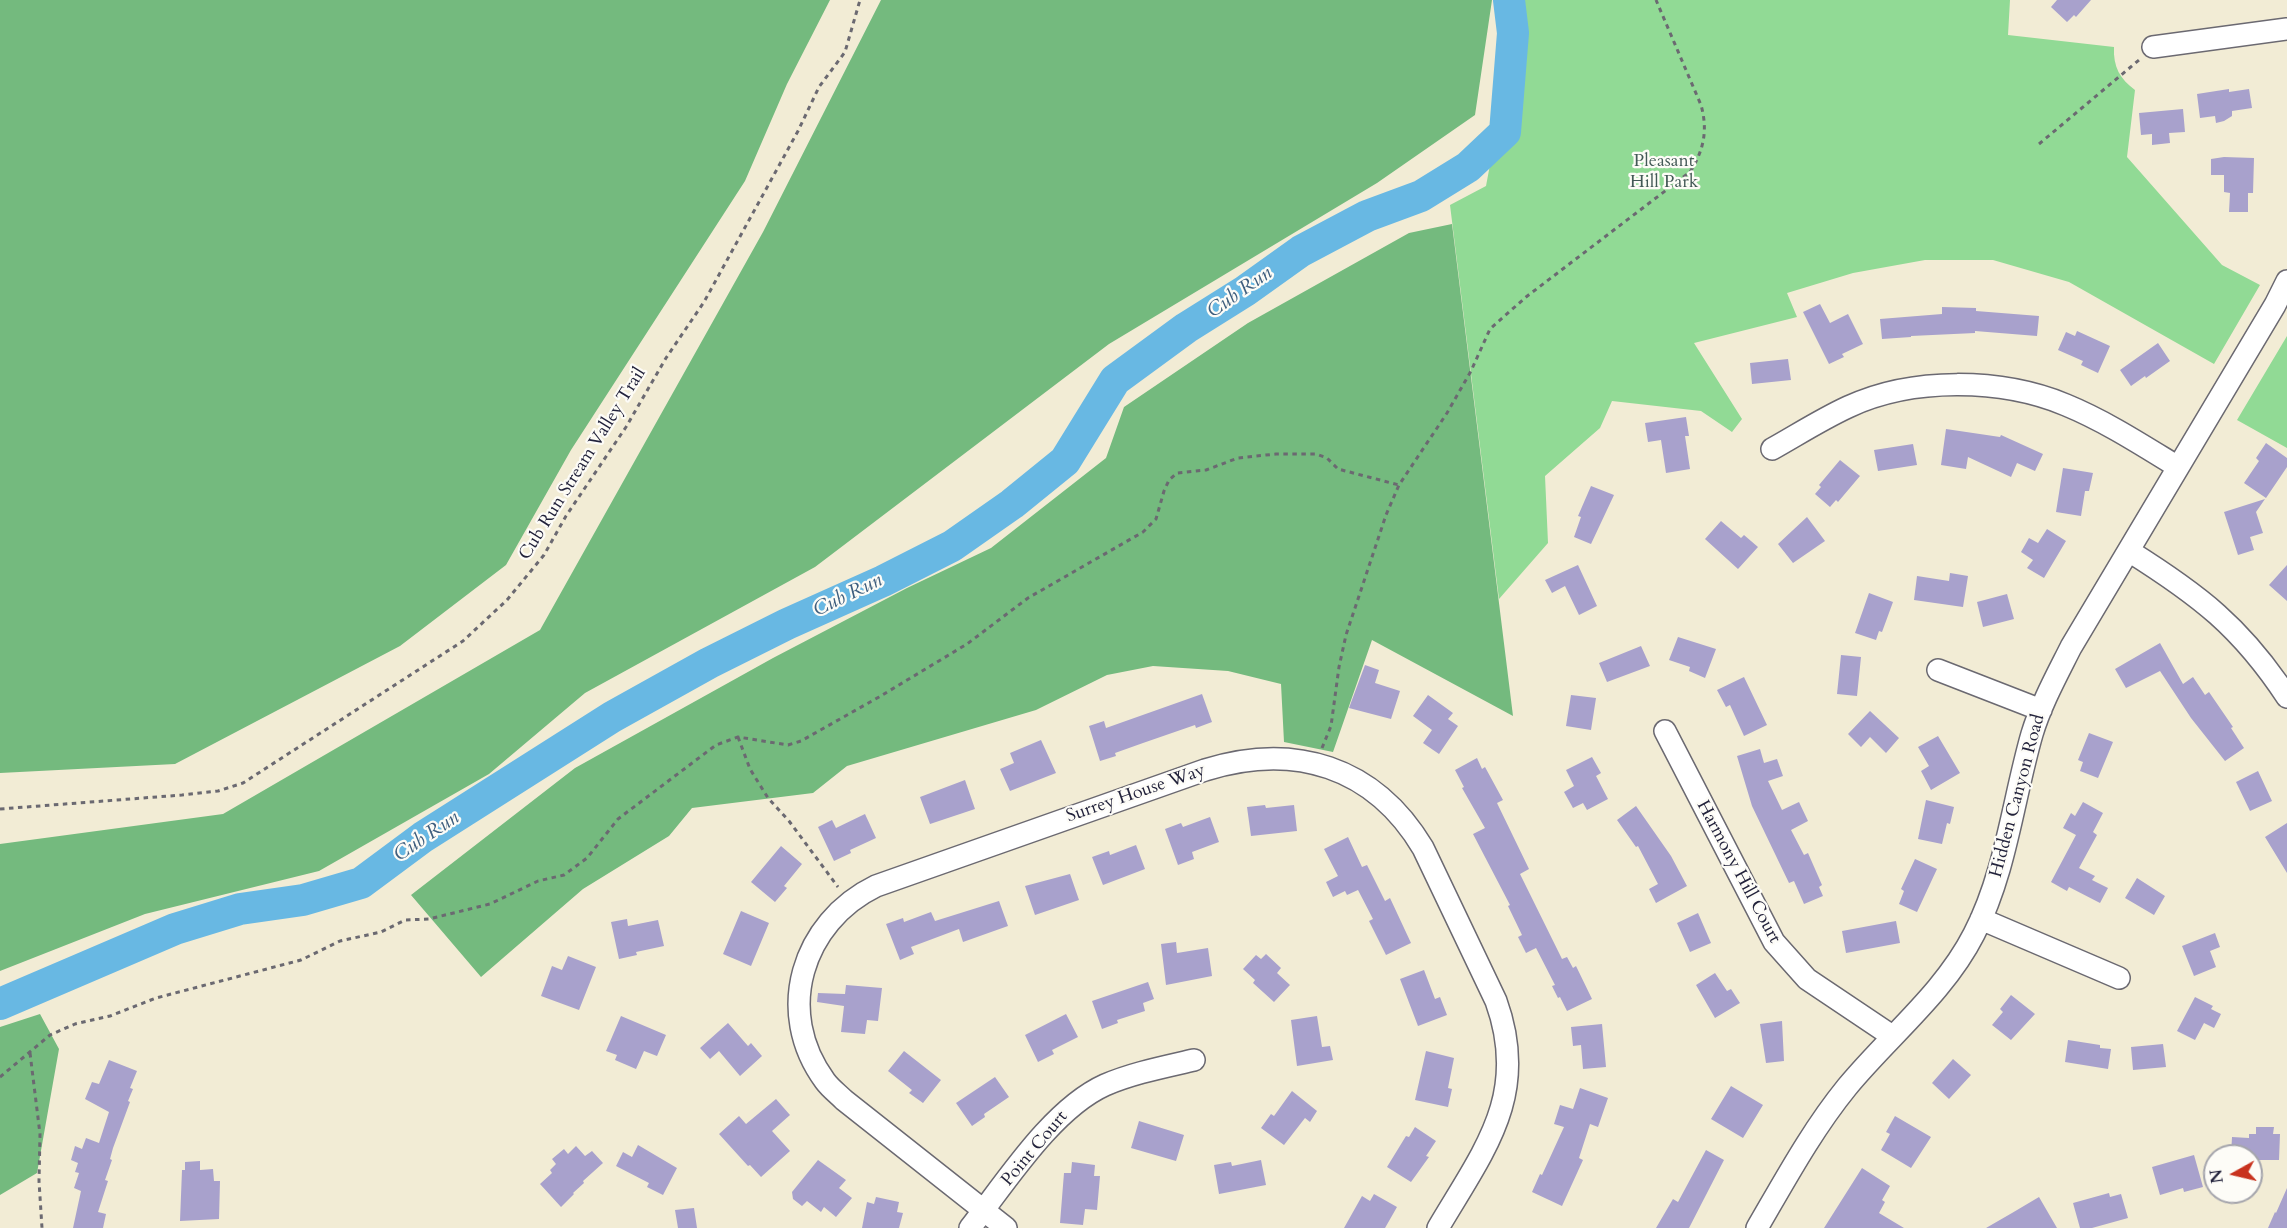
<!DOCTYPE html>
<html>
<head>
<meta charset="utf-8">
<style>
  body { margin:0 }
  #map { position:relative; width:2287px; height:1228px; overflow:hidden; background:#f2ecd5; font-family:Cardo,serif }
  canvas { display:block }
  .north { position:absolute; left:2203px; top:1144px; width:60px; height:60px; box-sizing:border-box; background:#fdfcf7; border:2px solid #a5a5ac; border-radius:50%; rotate:262deg; font-size:16px; font-weight:700; line-height:24px; text-align:center; color:#22223b }
  .north::after { content:''; display:block; margin:auto; width:21px; height:27px; background:#c8321e; clip-path:polygon(50% 0,100% 100%,50% 72%,0 100%) }
</style>
</head>
<body>
<div id="map">
<canvas width="2287" height="1228"></canvas>
<div class="north">N</div>
</div>
<script>
const g = document.querySelector('canvas').getContext('2d');
g.lineJoin = 'round';
function paint(path, color) { g.fillStyle = color; g.fill(path, 'evenodd'); }
function stroke(path, color, width, dash) { g.strokeStyle = color; g.lineWidth = width; g.lineCap = dash ? 'butt' : 'round'; g.setLineDash(dash || []); g.stroke(path); }
function write(font, color, halo, rows, align = 'center') {
  g.font = font + ' Cardo,serif'; g.lineWidth = 4.5; g.setLineDash([]); g.textBaseline = 'middle'; g.strokeStyle = halo; g.fillStyle = color; for (const [text, x, y, turn = 0] of rows) {
    g.save(); g.translate(x, y); g.rotate((+turn || 0) * Math.PI / 180); g.textAlign = isNaN(turn) ? turn : align; if (halo) g.strokeText(text, 0, 0); g.fillText(text, 0, 0); g.restore();
  }
}
paint(new Path2D(`
  M 1521,0 L 2010,0 L 2008,35 L 2114,47 C 2113,67 2120,79 2135,90 L 2127,157 L 2222,265 L 2260,285 L 2214,364 L 2069,282 L 1993,260 L 1925,260 L 1853,273 L 1787,293 L 1797,317 L 1694,343 L 1742,419 L 1732,432 L 1701,411 L 1612,401 L 1600,428 L 1545,476 L 1548,543 L 1499,599 L 1450,205 L 1486,186 Z
  M 2287,336 L 2287,448 L 2237,420 Z`), '#91da95');
paint(new Path2D(`
  M 0,0 L 830,0 L 787,84 L 745,181 L 571,450 L 506,565 L 400,646 L 175,764 L 0,773 Z
  M 881,0 L 1492,0 L 1475,115 L 1377,183 L 1109,344 L 815,567 L 585,693 L 489,774 L 319,871 L 145,914 L 0,971 L 0,844 L 223,814 L 540,630 L 763,232 Z
  M 1452,224 L 1513,716 L 1372,640 L 1333,752 L 1284,742 L 1281,684 L 1228,671 L 1153,666 L 1107,675 L 1036,710 L 847,766 L 813,793 L 692,808 L 669,836 L 583,889 L 481,977 L 411,895 L 575,768 L 773,658 L 907,588 L 991,548 L 1106,458 L 1124,407 L 1248,323 L 1409,233 Z
  M 40,1014 L 59,1049 L 37,1173 L 0,1195 L 0,1027 Z`), '#74ba7e');
stroke(new Path2D(`
  M 0,1004 L 175,929 L 240,909 L 303,900 L 361,883 L 423,837 L 612,717 L 709,663 L 787,624 L 883,581 L 952,546 L 1012,504 L 1065,461 L 1115,380 L 1186,328 L 1245,291 L 1301,251 L 1367,216 L 1421,196 L 1468,167 L 1505,132 L 1513,33 L 1509,0`), '#68b8e3', 32);
paint(new Path2D(`
  M 2057,0 L 2091,0 L 2076,17 L 2074,15 L 2067,22 L 2051,7 Z
  M 2229,89 L 2229,92 L 2249,89 L 2252,108 L 2232,111 L 2232,116 L 2224,121 L 2216,123 L 2215,116 L 2200,118 L 2197,94 Z
  M 2183,109 L 2185,132 L 2169,133 L 2170,143 L 2152,145 L 2152,134 L 2141,135 L 2139,113 Z
  M 2224,157 L 2254,158 L 2253,193 L 2248,193 L 2248,212 L 2229,212 L 2230,193 L 2224,192 L 2224,175 L 2211,175 L 2211,159 Z
  M 1820,304 L 1830,323 L 1848,314 L 1863,344 L 1842,354 L 1844,357 L 1829,364 L 1803,312 Z
  M 1942,307 L 1976,308 L 1976,311 L 2039,316 L 2037,336 L 1975,331 L 1975,333 L 1911,336 L 1911,337 L 1882,339 L 1880,319 L 1942,314 Z
  M 2077,331 L 2110,346 L 2098,373 L 2081,365 L 2083,361 L 2058,350 L 2066,332 L 2075,336 Z
  M 2158,343 L 2170,361 L 2146,378 L 2145,376 L 2131,386 L 2120,370 Z
  M 1788,359 L 1791,380 L 1752,384 L 1750,363 Z
  M 1686,417 L 1689,436 L 1685,436 L 1690,469 L 1666,473 L 1661,440 L 1648,442 L 1645,423 Z
  M 1946,429 L 2000,437 L 2001,435 L 2043,454 L 2035,471 L 2017,463 L 2011,477 L 1968,457 L 1966,469 L 1941,465 Z
  M 2266,443 L 2287,458 L 2287,467 L 2266,498 L 2244,483 L 2259,461 L 2256,458 Z
  M 1913,444 L 1917,465 L 1878,471 L 1874,450 Z
  M 1840,460 L 1860,476 L 1838,502 L 1836,500 L 1830,507 L 1815,494 L 1821,487 L 1819,485 Z
  M 2063,468 L 2093,473 L 2089,491 L 2085,491 L 2081,516 L 2056,512 Z
  M 1591,486 L 1614,495 L 1591,544 L 1574,537 L 1581,517 L 1578,516 Z
  M 2265,499 L 2256,512 L 2263,533 L 2250,537 L 2254,550 L 2238,555 L 2224,512 Z
  M 1807,517 L 1825,541 L 1793,563 L 1778,544 Z
  M 1721,521 L 1741,538 L 1744,535 L 1758,547 L 1738,569 L 1705,539 Z
  M 2047,529 L 2066,541 L 2044,578 L 2027,568 L 2033,560 L 2021,552 L 2029,538 L 2038,543 Z
  M 1578,565 L 1597,606 L 1579,615 L 1565,586 L 1552,593 L 1545,580 Z
  M 2287,565 L 2287,601 L 2269,585 Z
  M 1950,573 L 1968,576 L 1963,607 L 1914,600 L 1917,576 L 1949,581 Z
  M 1869,593 L 1893,602 L 1882,632 L 1879,631 L 1876,640 L 1855,633 Z
  M 2007,594 L 2014,619 L 1983,627 L 1977,602 Z
  M 1678,637 L 1716,649 L 1705,678 L 1689,671 L 1690,667 L 1669,660 Z
  M 2160,643 L 2183,684 L 2193,677 L 2205,695 L 2209,692 L 2233,727 L 2231,728 L 2244,748 L 2225,761 L 2191,718 L 2160,671 L 2126,688 L 2115,669 Z
  M 1641,646 L 1650,666 L 1607,682 L 1599,663 Z
  M 1841,655 L 1861,657 L 1857,696 L 1837,694 Z
  M 1365,665 L 1379,670 L 1375,683 L 1400,691 L 1391,719 L 1349,708 Z
  M 1744,677 L 1767,725 L 1744,736 L 1730,705 L 1726,707 L 1717,690 Z
  M 1202,694 L 1212,722 L 1196,728 L 1195,725 L 1143,743 L 1115,753 L 1116,756 L 1100,761 L 1089,726 L 1104,721 L 1106,728 Z
  M 1428,695 L 1453,713 L 1448,719 L 1458,726 L 1439,754 L 1423,743 L 1432,730 L 1413,716 Z
  M 1571,695 L 1596,698 L 1591,730 L 1566,726 Z
  M 1870,711 L 1899,738 L 1886,753 L 1870,737 L 1861,747 L 1848,734 Z
  M 2089,733 L 2113,742 L 2098,778 L 2080,771 L 2083,762 L 2078,760 Z
  M 1938,736 L 1960,773 L 1931,790 L 1921,771 L 1929,766 L 1918,747 Z
  M 1041,740 L 1056,773 L 1010,791 L 1000,769 L 1014,763 L 1010,753 Z
  M 1760,749 L 1764,763 L 1777,759 L 1783,776 L 1768,781 L 1782,810 L 1799,802 L 1808,821 L 1791,830 L 1804,855 L 1808,853 L 1822,885 L 1819,887 L 1823,896 L 1804,904 L 1794,881 L 1789,883 L 1752,806 L 1737,756 Z
  M 1592,757 L 1601,773 L 1596,776 L 1608,799 L 1587,810 L 1583,803 L 1573,808 L 1564,792 L 1574,786 L 1566,770 Z
  M 1477,758 L 1482,769 L 1485,767 L 1503,800 L 1497,803 L 1529,869 L 1520,874 L 1562,959 L 1567,957 L 1573,968 L 1576,966 L 1592,999 L 1567,1011 L 1560,997 L 1558,998 L 1552,986 L 1555,985 L 1536,948 L 1526,953 L 1518,937 L 1522,935 L 1508,906 L 1510,905 L 1473,834 L 1485,828 L 1462,788 L 1464,787 L 1455,770 Z
  M 2258,771 L 2272,801 L 2250,811 L 2236,782 Z
  M 965,780 L 975,809 L 930,824 L 920,797 Z
  M 1926,800 L 1954,807 L 1950,824 L 1947,823 L 1942,844 L 1918,839 Z
  M 2083,802 L 2103,813 L 2093,832 L 2097,835 L 2079,868 L 2095,876 L 2092,880 L 2108,888 L 2100,903 L 2069,887 L 2067,891 L 2051,882 L 2076,835 L 2063,828 L 2071,813 L 2075,816 Z
  M 1265,805 L 1266,808 L 1294,805 L 1297,831 L 1251,836 L 1247,807 Z
  M 1636,806 L 1671,856 L 1687,886 L 1656,903 L 1649,889 L 1658,884 L 1638,846 L 1636,847 L 1617,820 Z
  M 865,814 L 876,838 L 850,850 L 851,853 L 834,861 L 818,827 L 832,820 L 836,828 Z
  M 1210,817 L 1219,842 L 1192,852 L 1194,859 L 1178,865 L 1165,829 L 1181,823 L 1183,827 Z
  M 2287,823 L 2287,873 L 2265,837 Z
  M 1348,837 L 1362,867 L 1367,865 L 1385,901 L 1390,898 L 1411,943 L 1386,955 L 1369,921 L 1373,919 L 1358,890 L 1347,895 L 1345,891 L 1333,897 L 1326,882 L 1338,876 L 1324,849 Z
  M 1136,845 L 1145,869 L 1103,885 L 1092,857 L 1109,851 L 1110,855 Z
  M 781,846 L 802,864 L 784,886 L 787,888 L 775,902 L 751,882 Z
  M 1915,859 L 1937,869 L 1917,912 L 1899,904 L 1904,891 L 1901,889 Z
  M 1070,874 L 1079,900 L 1035,915 L 1025,886 Z
  M 2137,878 L 2165,896 L 2154,915 L 2125,898 Z
  M 999,901 L 1008,926 L 963,942 L 959,929 L 911,947 L 914,954 L 900,960 L 886,924 L 903,918 L 904,922 L 931,912 L 935,921 Z
  M 741,911 L 769,923 L 751,966 L 723,954 Z
  M 1698,913 L 1711,943 L 1690,952 L 1677,923 Z
  M 627,919 L 628,926 L 658,920 L 664,946 L 636,952 L 637,955 L 619,959 L 611,922 Z
  M 1896,921 L 1900,943 L 1846,953 L 1842,931 Z
  M 2215,933 L 2220,947 L 2210,951 L 2216,967 L 2194,976 L 2182,946 Z
  M 1176,942 L 1177,953 L 1208,948 L 1212,976 L 1166,985 L 1161,944 Z
  M 1266,954 L 1281,968 L 1277,973 L 1290,985 L 1274,1002 L 1253,983 L 1255,980 L 1243,969 L 1256,955 L 1261,959 Z
  M 568,956 L 596,967 L 579,1010 L 541,996 L 552,966 L 562,970 Z
  M 1424,970 L 1435,999 L 1440,997 L 1447,1015 L 1418,1026 L 1400,979 Z
  M 1715,973 L 1727,991 L 1731,989 L 1740,1003 L 1715,1018 L 1696,985 Z
  M 1148,982 L 1154,999 L 1143,1003 L 1145,1011 L 1117,1020 L 1118,1023 L 1102,1029 L 1092,1001 Z
  M 846,985 L 882,988 L 878,1021 L 867,1020 L 865,1034 L 841,1032 L 844,1006 L 817,1002 L 818,993 L 845,994 Z
  M 2011,995 L 2035,1014 L 2011,1040 L 1992,1025 L 2003,1012 L 2000,1009 Z
  M 2195,997 L 2213,1006 L 2211,1009 L 2221,1014 L 2214,1028 L 2204,1023 L 2195,1040 L 2177,1031 Z
  M 1066,1014 L 1078,1037 L 1052,1050 L 1054,1054 L 1038,1062 L 1025,1035 Z
  M 621,1016 L 666,1035 L 657,1056 L 644,1051 L 636,1069 L 615,1060 L 617,1055 L 606,1051 Z
  M 1317,1016 L 1322,1047 L 1330,1046 L 1333,1060 L 1297,1066 L 1291,1020 Z
  M 1782,1021 L 1784,1061 L 1766,1063 L 1760,1024 Z
  M 728,1023 L 748,1046 L 751,1043 L 762,1056 L 740,1076 L 719,1051 L 710,1059 L 700,1048 Z
  M 1602,1024 L 1606,1067 L 1583,1069 L 1581,1045 L 1573,1046 L 1571,1027 Z
  M 2068,1040 L 2100,1045 L 2100,1048 L 2111,1049 L 2108,1069 L 2065,1062 Z
  M 2163,1044 L 2166,1067 L 2133,1070 L 2131,1047 Z
  M 904,1051 L 941,1080 L 923,1103 L 909,1093 L 912,1090 L 888,1071 Z
  M 1426,1051 L 1454,1058 L 1448,1088 L 1452,1089 L 1448,1107 L 1415,1100 Z
  M 1953,1059 L 1971,1075 L 1949,1099 L 1932,1083 Z
  M 109,1060 L 137,1071 L 130,1088 L 133,1089 L 128,1101 L 130,1102 L 113,1148 L 110,1159 L 112,1160 L 105,1180 L 108,1181 L 98,1212 L 106,1214 L 103,1228 L 73,1228 L 81,1191 L 74,1188 L 79,1173 L 75,1172 L 78,1163 L 71,1160 L 75,1146 L 82,1149 L 86,1138 L 99,1143 L 109,1112 L 85,1099 L 92,1082 L 99,1084 Z
  M 995,1077 L 1009,1097 L 984,1114 L 985,1117 L 972,1126 L 956,1103 Z
  M 1731,1086 L 1763,1105 L 1743,1138 L 1711,1119 Z
  M 1580,1088 L 1608,1098 L 1598,1127 L 1590,1124 L 1579,1158 L 1583,1160 L 1562,1206 L 1532,1192 L 1540,1174 L 1542,1175 L 1564,1127 L 1554,1124 L 1560,1105 L 1573,1109 Z
  M 1292,1091 L 1317,1111 L 1310,1122 L 1305,1118 L 1284,1145 L 1261,1128 L 1271,1114 L 1274,1116 Z
  M 776,1099 L 790,1115 L 772,1131 L 790,1151 L 761,1177 L 750,1165 L 748,1166 L 719,1134 L 739,1116 L 746,1124 Z
  M 1895,1116 L 1931,1137 L 1911,1168 L 1881,1150 L 1890,1134 L 1886,1132 Z
  M 1139,1121 L 1184,1135 L 1176,1161 L 1131,1148 Z
  M 1415,1127 L 1436,1141 L 1426,1156 L 1429,1157 L 1411,1182 L 1387,1167 L 1406,1136 L 1409,1137 Z
  M 2256,1127 L 2274,1127 L 2273,1134 L 2280,1134 L 2279,1160 L 2251,1160 L 2251,1156 L 2231,1156 L 2232,1137 L 2249,1138 L 2249,1134 L 2256,1134 Z
  M 638,1145 L 677,1168 L 663,1195 L 647,1187 L 649,1183 L 616,1166 L 623,1152 L 632,1157 Z
  M 576,1146 L 585,1156 L 592,1151 L 603,1163 L 583,1181 L 584,1183 L 573,1193 L 574,1194 L 561,1207 L 540,1184 L 552,1173 L 550,1170 L 556,1164 L 552,1159 L 564,1149 L 568,1154 Z
  M 1706,1150 L 1724,1160 L 1689,1228 L 1656,1228 L 1673,1199 L 1678,1202 Z
  M 2194,1155 L 2203,1187 L 2184,1192 L 2183,1188 L 2160,1195 L 2152,1167 Z
  M 818,1160 L 846,1180 L 839,1188 L 852,1198 L 836,1217 L 824,1207 L 821,1212 L 807,1201 L 802,1206 L 793,1199 L 792,1192 Z
  M 1261,1160 L 1266,1185 L 1219,1194 L 1214,1165 L 1231,1162 L 1232,1166 Z
  M 200,1161 L 200,1170 L 213,1169 L 214,1181 L 220,1181 L 219,1219 L 180,1221 L 182,1170 L 185,1170 L 185,1162 Z
  M 1072,1162 L 1095,1165 L 1094,1176 L 1100,1176 L 1097,1210 L 1085,1209 L 1083,1225 L 1060,1223 L 1064,1173 L 1071,1173 Z
  M 1862,1168 L 1890,1186 L 1882,1200 L 1885,1202 L 1879,1213 L 1904,1228 L 1824,1228 Z
  M 2287,1188 L 2287,1228 L 2268,1228 L 2275,1212 L 2276,1213 Z
  M 2109,1193 L 2110,1197 L 2121,1194 L 2128,1218 L 2092,1228 L 2080,1228 L 2073,1203 Z
  M 1374,1194 L 1397,1207 L 1385,1228 L 1344,1228 L 1362,1196 L 1370,1201 Z
  M 876,1197 L 899,1202 L 897,1212 L 903,1213 L 899,1228 L 862,1228 L 867,1202 L 874,1204 Z
  M 2039,1197 L 2057,1228 L 1986,1228 L 2012,1213 Z
  M 694,1208 L 697,1228 L 678,1228 L 675,1210 Z`), '#a8a1cc');
const minor = new Path2D(`
  M 2153,47 L 2287,29
  M 1772,449 C 1797,435 1822,419 1848,407 C 1912,377 2001,378 2066,405 C 2105,421 2142,445 2178,467
  M 2129,551 C 2199,595 2241,627 2287,697
  M 1938,670 L 2041,710
  M 1665,731 L 1774,942 L 1807,979 L 1892,1036
  M 1981,919 L 2119,978
  M 970,1228 C 1006,1182 1052,1109 1105,1085 C 1133,1073 1164,1067 1194,1060
  M 1006,1228 L 844,1100 C 838,1094 830,1088 825,1081 C 774,1012 802,922 876,886 L 1205,770 C 1294,742 1374,766 1423,848 L 1496,1001 C 1530,1095 1484,1150 1438,1228
  M 1757,1228 C 1785,1180 1812,1130 1847,1087 C 1889,1036 1944,993 1974,934 C 2006,872 2013,800 2032,734 C 2041,704 2057,675 2071,647 L 2275,305 L 2287,281`);
stroke(minor, '#6b6971', 24);
stroke(new Path2D(`
  M 2039,144 L 2139,60
  M 738,737 L 750,769 L 768,798 L 789,821 L 838,887
  M 1322,748 L 1331,726 L 1339,667 L 1346,635 L 1386,515 L 1399,485 L 1447,413 L 1471,371 L 1490,329 L 1526,297 L 1690,172 C 1704,150 1708,130 1701,105 L 1656,0
  M 0,809 L 182,795 L 218,791 L 243,783 L 463,641 L 507,600 L 544,555 L 566,516 L 626,427 L 666,358 L 704,302 L 798,131 L 819,87 L 845,52 L 860,0
  M 30,1053 L 40,1134 L 39,1181 L 42,1228
  M 0,1077 L 50,1035 L 75,1024 L 110,1016 L 156,998 L 301,960 L 340,941 L 381,932 L 405,920 L 429,919 L 490,904 L 538,881 L 564,875 L 587,858 L 618,819 L 716,745 L 738,737 L 788,745 L 801,741 L 879,697 L 967,644 L 1028,598 L 1143,532 L 1156,519 L 1164,491 L 1169,480 L 1177,473 L 1206,470 L 1238,458 L 1276,454 L 1316,454 L 1327,458 L 1338,469 L 1399,485`), '#6b6971', 3, [4.5, 4.5]);
stroke(minor, '#fff', 21);
write('18px', '#435956', '#fdfcf7', [
  ["Pleasant",1664,162],
  ["Hill Park",1664,183]
]);
write('18px', '#22223b', '#fdfcf7', [
  ["Cub Run Stream Valley Trail",583,464,-58],
  ["Surrey House Way",1136,794,-19],
  ["Hidden Canyon Road",2018,796,-75],
  ["Harmony Hill Court",1738,872,62],
  ["Point Court",1035,1149,-50]
]);
write('italic 20px', '#3e5e7e', '#fdfcf7', [
  ["Cub Run",1240,293,-35],
  ["Cub Run",848,596,-26],
  ["Cub Run",427,837,-34]
]);
</script>
</body>
</html>
